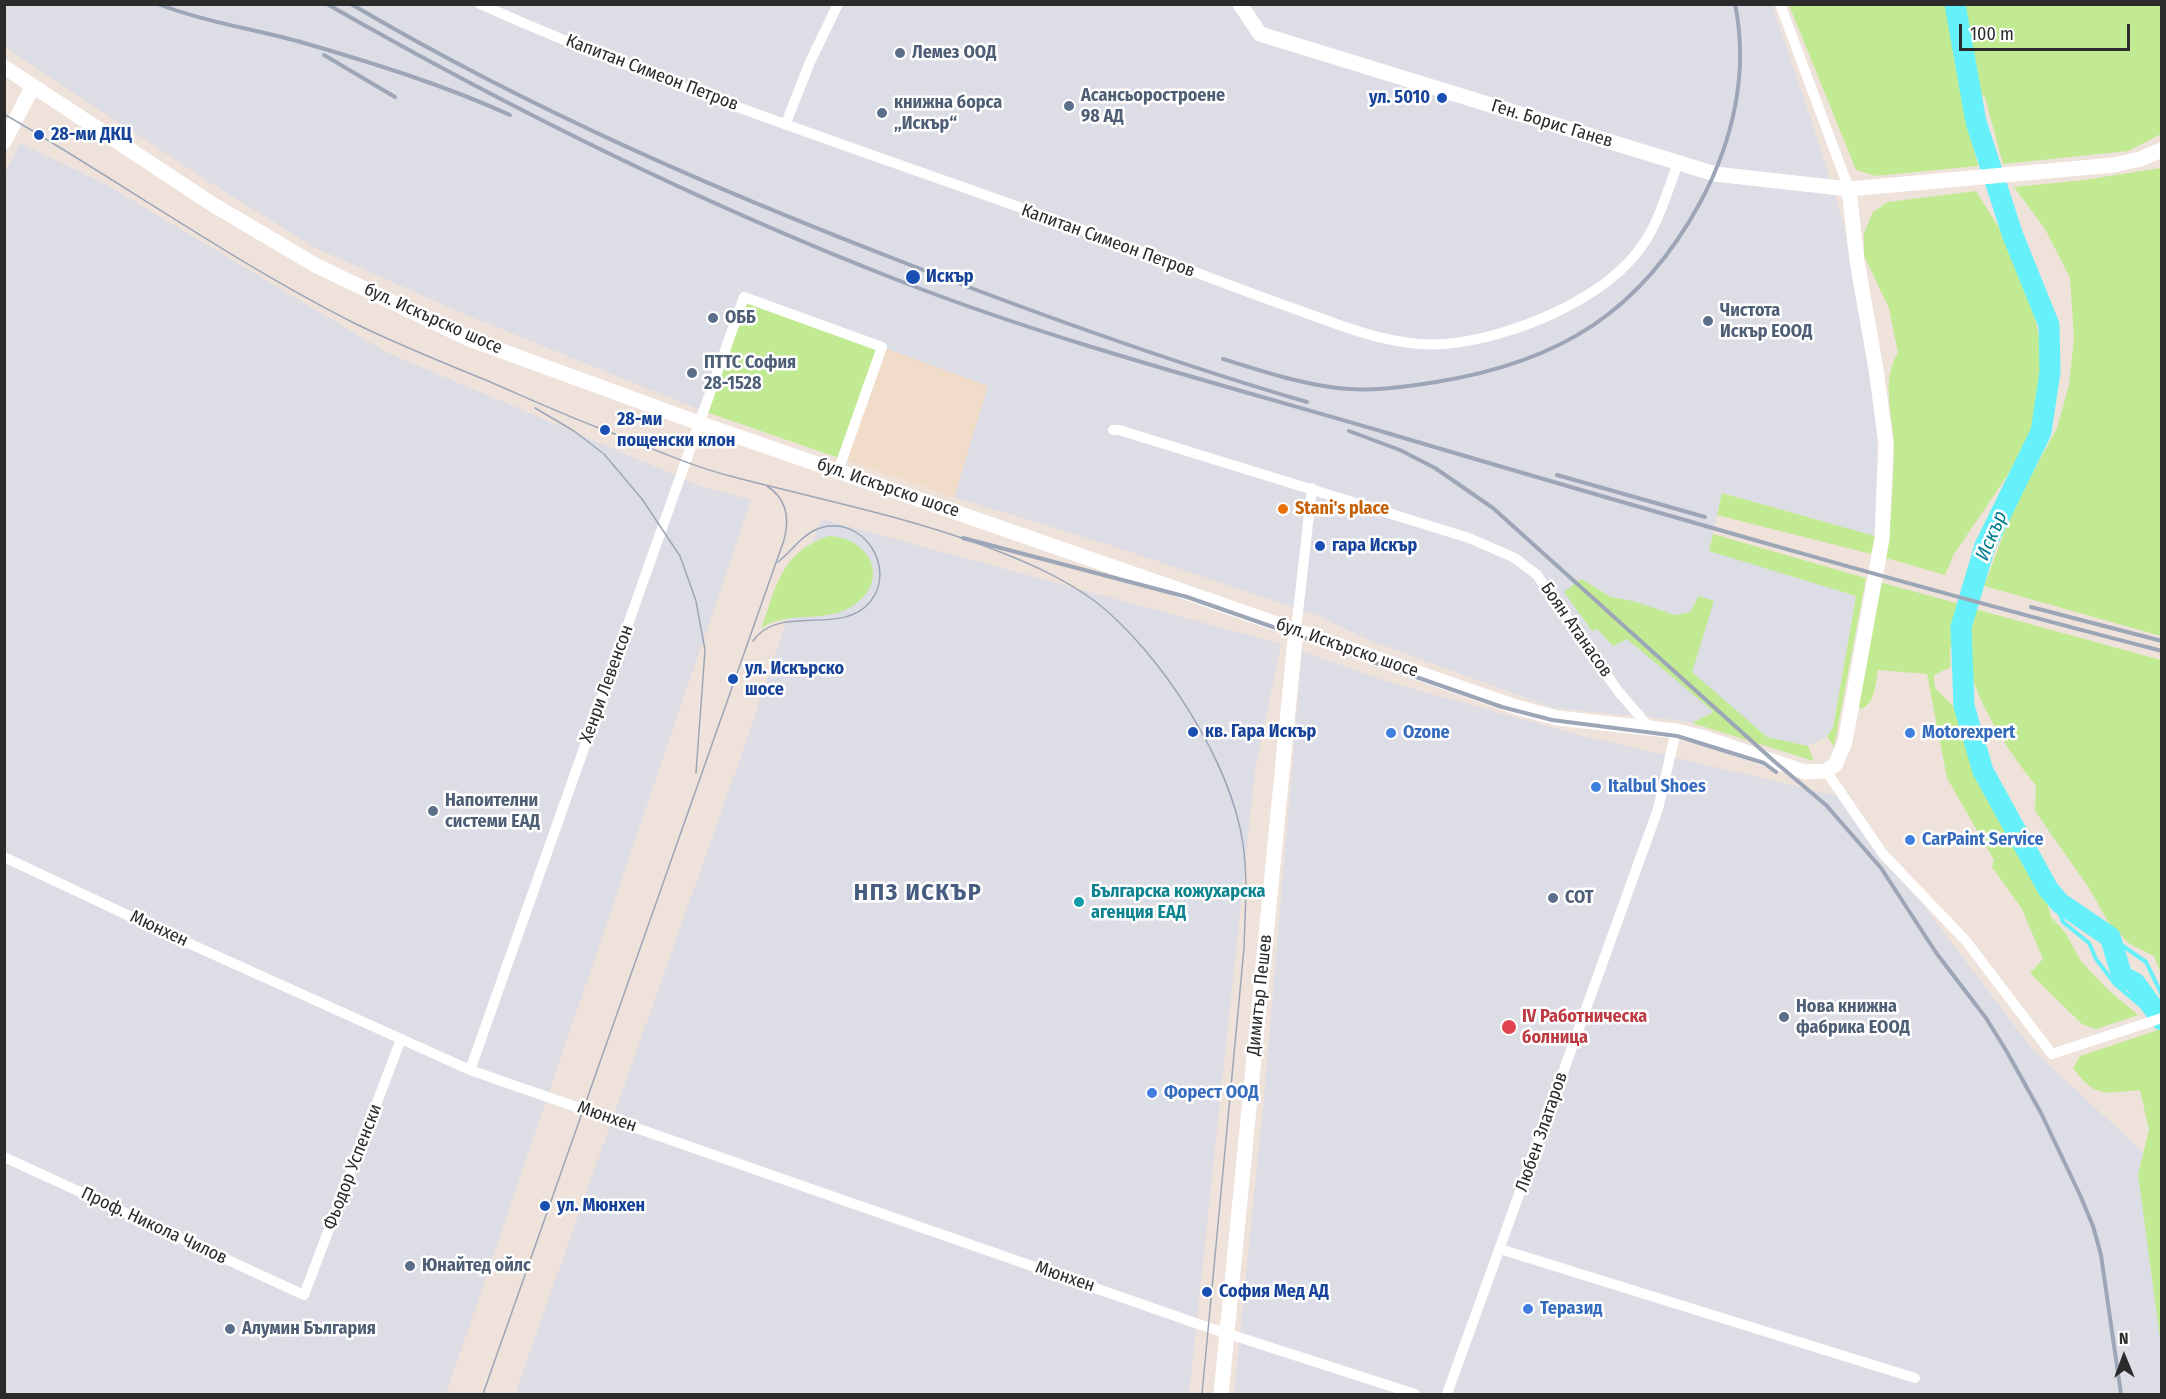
<!DOCTYPE html>
<html>
<head>
<meta charset="utf-8">
<style>
  body { margin:0 }
  #map { position:relative; width:2166px; height:1399px; overflow:hidden; background:#eee2db; font-family:"Fira Sans Condensed",sans-serif }
  canvas { display:block }
  .frame { position:absolute; inset:0; border:6px solid #2b2b2b; pointer-events:none }
  .north { position:absolute; left:2094px; top:1327px; width:60px; height:60px; -webkit-text-stroke:4px #fff; paint-order:stroke; rotate:359deg; font-size:16px; font-weight:700; line-height:24px; text-align:center; color:#2b2b2b }
  .north::after { content:''; display:block; margin:auto; width:21px; height:27px; background:#2b2b2b; clip-path:polygon(50% 0,100% 100%,50% 72%,0 100%) }
  .scale { position:absolute; left:1959px; top:24px; width:171px; height:27px; box-sizing:border-box; border:3px solid #2b2b2b; border-top:0; padding-left:8px; font-size:18px; line-height:21px; white-space:nowrap; color:#2b2b2b; -webkit-text-stroke:4px #fff; paint-order:stroke }
</style>
</head>
<body>
<div id="map">
<canvas width="2166" height="1399"></canvas>
<div class="frame"></div>
<div class="north">N</div>
<div class="scale">100 m</div>
</div>
<script>
const g = document.querySelector('canvas').getContext('2d');
g.lineJoin = 'round';
function paint(path, color) { g.fillStyle = color; g.fill(path, 'evenodd'); }
function stroke(path, color, width, dash) { g.strokeStyle = color; g.lineWidth = width; g.lineCap = dash ? 'butt' : 'round'; g.setLineDash(dash || []); g.stroke(path); }
function write(font, color, halo, rows, align = 'center') {
  g.font = font + ' "Fira Sans Condensed",sans-serif'; g.lineWidth = 5; g.setLineDash([]); g.textBaseline = 'middle'; g.strokeStyle = halo; g.fillStyle = color; for (const [text, x, y, turn = 0] of rows) {
    g.save(); g.translate(x, y); g.rotate((+turn || 0) * Math.PI / 180); g.textAlign = isNaN(turn) ? turn : align; if (halo) g.strokeText(text, 0, 0); g.fillText(text, 0, 0); g.restore();
  }
}
paint(new Path2D(`
  M 4,5 L 1772,5 L 1813,125 L 1842,218 L 1873,375 L 1877,445 L 1875,536 L 1722,493 L 1709,550 L 1856,596 L 1833,728 L 1827,736 L 1808,746 L 1677,720 L 1553,708 L 1369,640 L 1319,616 L 1110,545 L 954,497 L 988,386 L 703,411 L 457,311 L 316,248 L 209,182 L 5,47 Z
  M 20,143 L 105,184 L 386,352 L 703,487 L 751,500 L 446,1394 L 5,1394 L 4,175 Z
  M 821,519 L 1281,644 L 1255,770 L 1189,1394 L 515,1394 L 738,765 Z
  M 1302,651 L 1388,682 L 1579,735 L 1842,797 L 2031,1048 L 2161,1169 L 2161,1394 L 1234,1394 L 1264,1099 Z`), '#dddde6');
paint(new Path2D(`
  M 882,347 L 988,386 L 954,497 L 842,459 Z`), '#f1dcc9');
paint(new Path2D(`
  M 1789,5 L 2161,5 L 2161,134 L 2128,151 L 2003,164 L 1984,94 L 1967,123 L 1978,166 L 1876,176 L 1856,170 Z
  M 2161,168 L 2162,168 L 2161,636 L 1984,586 L 2013,509 L 2057,428 L 2069,385 L 2074,338 L 2070,278 L 2045,229 L 2014,187 L 2084,180 Z
  M 1976,191 L 1998,226 L 2032,304 L 2044,359 L 2033,427 L 2007,476 L 1954,554 L 1945,575 L 1886,558 C 1891,524 1893,487 1894,452 C 1895,418 1879,383 1898,353 L 1889,308 L 1864,256 L 1864,233 L 1873,212 L 1888,202 Z
  M 744,297 L 882,347 L 842,459 L 703,411 Z
  M 1722,493 L 1875,536 L 1871,554 L 1717,515 Z
  M 1713,534 L 1866,578 L 1834,747 L 1827,736 L 1833,728 L 1856,596 L 1709,551 Z
  M 829,536 C 867,537 890,576 858,602 C 828,627 786,608 761,629 C 777,585 780,553 829,536 Z
  M 1581,579 L 1611,597 L 1633,601 L 1675,615 L 1690,612 L 1699,596 L 1714,601 L 1692,672 L 1767,737 L 1808,746 L 1814,761 L 1692,723 L 1714,712 L 1627,639 L 1613,646 L 1597,629 L 1592,631 L 1564,592 Z
  M 1879,582 L 1960,604 C 1959,628 1946,642 1951,667 L 1934,675 L 1935,688 L 1954,707 L 1974,765 L 2023,857 L 2033,884 L 2045,894 L 2051,917 L 2065,932 L 2081,961 L 2107,989 L 2138,1015 L 2096,1029 L 2082,1024 L 2030,973 L 2043,959 L 2022,909 L 1992,867 L 1994,860 L 1947,778 L 1927,674 L 1878,670 C 1875,684 1876,703 1861,709 L 1857,703 Z
  M 1975,609 L 2161,660 L 2161,974 L 2154,956 L 2130,944 L 2110,925 L 2089,888 L 2035,811 L 2036,786 C 2009,752 1969,694 1967,650 C 1967,637 1973,622 1975,609 Z
  M 2161,1029 L 2162,1029 L 2161,1346 L 2138,1174 L 2149,1130 L 2140,1090 C 2105,1093 2096,1099 2073,1068 L 2080,1056 Z`), '#c2ea93');
stroke(new Path2D(`
  M 2052,893 L 2063,922 L 2089,943 L 2096,959 L 2115,984 L 2154,1017
  M 2110,937 L 2146,962 L 2162,995`), '#65f0fa', 4);
stroke(new Path2D(`
  M 1955,4 L 1976,122 L 2013,236 L 2049,325 L 2050,372 L 2041,432 L 1985,546 L 1961,627 L 1964,706 L 1983,771 L 2048,889 L 2060,903 L 2110,937 L 2122,976 L 2135,983 L 2162,1020`), '#65f0fa', 21);
stroke(new Path2D(`
  M 480,4 C 681,94 893,160 1099,236 C 1165,260 1229,286 1295,309 C 1343,326 1393,348 1445,344 C 1511,338 1606,300 1644,243 C 1660,219 1668,189 1678,163
  M 1780,4 L 1849,189
  M 786,123 L 810,62 L 838,4
  M 1113,430 L 1119,430 L 1469,538 L 1515,558 L 1537,575 L 1618,691 L 1649,727
  M 1296,630 L 1312,488
  M 1826,771 L 1883,854 L 1966,941 L 2052,1054 L 2162,1018
  M 4,857 L 157,929 L 470,1070 L 1204,1326 L 1415,1394
  M 470,1070 L 744,297 L 882,347 L 838,471
  M 4,1157 L 304,1295 L 401,1039
  M 1500,1249 L 1915,1378
  M 1447,1394 L 1658,809 L 1676,731`), '#fff', 10);
stroke(new Path2D(`
  M 1240,4 L 1260,34 L 1715,174 L 1849,189 L 2114,165 L 2140,159 L 2162,150
  M 4,67 L 212,204 L 315,265 L 469,339 L 699,423 L 1516,707 L 1557,718 L 1676,731 L 1705,738 L 1805,772 L 1826,771 L 1835,765 L 1845,742 L 1882,539 L 1886,444 L 1876,369 L 1857,261 L 1849,189
  M 4,142 L 33,86
  M 1221,1394 L 1296,630`), '#fff', 15);
stroke(new Path2D(`
  M 4,114 C 121,182 235,263 356,324 C 399,345 444,363 488,381 C 525,397 562,414 599,428 C 644,444 688,466 734,477 C 818,499 900,515 982,545 C 1022,560 1061,576 1096,602 C 1161,653 1231,762 1243,844 C 1248,879 1245,914 1244,948 L 1202,1394
  M 535,408 L 574,431 L 604,454 L 642,499 L 680,556 L 696,601 L 705,650 L 696,773
  M 753,641 C 779,603 841,637 870,602 C 898,568 862,514 820,528 C 802,534 792,551 778,562
  M 483,1394 L 784,540 C 790,518 787,499 767,486`), '#9da6b7', 1.5);
stroke(new Path2D(`
  M 158,4 C 205,22 255,29 304,43 C 373,63 444,85 510,115
  M 327,4 C 512,110 702,204 900,281 C 1059,343 1224,385 1387,433 C 1644,509 1902,584 2162,651
  M 351,4 C 531,110 718,191 913,266 C 1043,316 1173,363 1307,402
  M 324,55 L 395,97
  M 1223,359 C 1261,371 1298,383 1337,388 C 1371,392 1403,387 1436,382 C 1560,362 1641,312 1701,201 C 1733,141 1749,72 1735,4
  M 1349,431 L 1400,450 L 1435,468 L 1493,508 L 1775,762 L 1826,805 L 1881,868 L 1937,954 L 1986,1018 L 2007,1052 L 2041,1113 L 2080,1195 L 2093,1226 L 2101,1255 L 2121,1394
  M 1557,475 L 1705,517
  M 963,538 L 1187,597 L 1502,707 L 1552,720 L 1677,736 L 1764,763 L 1776,772
  M 2031,607 L 2162,641`), '#9da6b7', 4);
for (const [x, y, r, color] of [
  [900,53,6,"#5c6f8a"],
  [1442,98,6,"#1a4fb4"],
  [1069,106,6,"#5c6f8a"],
  [882,113,6,"#5c6f8a"],
  [39,135,6,"#1a4fb4"],
  [913,277,8,"#1a4fb4"],
  [713,318,6,"#5c6f8a"],
  [1708,321,6,"#5c6f8a"],
  [692,373,6,"#5c6f8a"],
  [605,430,6,"#1a4fb4"],
  [1283,509,6,"#e8710a"],
  [1320,546,6,"#1a4fb4"],
  [733,679,6,"#1a4fb4"],
  [1193,732,6,"#1a4fb4"],
  [1391,733,6,"#3f7fe0"],
  [1910,733,6,"#3f7fe0"],
  [1596,787,6,"#3f7fe0"],
  [433,811,6,"#5c6f8a"],
  [1910,840,6,"#3f7fe0"],
  [1553,898,6,"#5c6f8a"],
  [1079,902,6,"#0f9aa8"],
  [1784,1017,6,"#5c6f8a"],
  [1509,1027,8,"#e0444e"],
  [1152,1093,6,"#3f7fe0"],
  [545,1206,6,"#1a4fb4"],
  [410,1266,6,"#5c6f8a"],
  [1207,1292,6,"#1a4fb4"],
  [1528,1309,6,"#3f7fe0"],
  [230,1329,6,"#5c6f8a"]
]) { const dot = new Path2D(); dot.arc(x, y, r, 0, 2 * Math.PI); g.fillStyle = color; g.fill(dot); stroke(dot, '#fff', 2); }
write('bold 18px', '#4e5e75', '#fff', [
  ["Лемез ООД",912,53],
  ["Асансьоростроене",1081,96],
  ["98 АД",1081,117],
  ["книжна борса",894,103],
  ["„Искър“",894,124],
  ["Чистота",1720,311],
  ["Искър ЕООД",1720,332],
  ["ОББ",725,318],
  ["ПТТС София",704,363],
  ["28-1528",704,384],
  ["Напоителни",445,801],
  ["системи ЕАД",445,822],
  ["СОТ",1565,898],
  ["Нова книжна",1796,1007],
  ["фабрика ЕООД",1796,1028],
  ["Юнайтед ойлс",422,1266],
  ["Алумин България",242,1329]
], 'left');
write('18px', '#2b2b2b', '#fff', [
  ["Капитан Симеон Петров",652,73,21],
  ["Ген. Борис Ганев",1552,124,17],
  ["Капитан Симеон Петров",1108,241,20],
  ["бул. Искърско шосе",433,319,24],
  ["бул. Искърско шосе",888,488,19],
  ["Боян Атанасов",1576,630,55],
  ["бул. Искърско шосе",1347,648,19],
  ["Хенри Левенсон",607,684,-70],
  ["Мюнхен",159,929,25],
  ["Димитър Пешев",1260,995,-84],
  ["Мюнхен",607,1117,19],
  ["Любен Златаров",1542,1132,-71],
  ["Фьодор Успенски",353,1167,-69],
  ["Проф. Никола Чилов",154,1226,25],
  ["Мюнхен",1065,1277,19]
]);
write('bold 18px', '#164399', '#fff', [
  ["ул. 5010",1430,98,"right"],
  ["28-ми ДКЦ",51,135],
  ["Искър",926,277],
  ["28-ми",617,420],
  ["пощенски клон",617,441],
  ["гара Искър",1332,546],
  ["ул. Искърско",745,669],
  ["шосе",745,690],
  ["кв. Гара Искър",1205,732],
  ["ул. Мюнхен",557,1206],
  ["София Мед АД",1219,1292]
], 'left');
write('bold 18px', '#c56008', '#fff', [
  ["Stani's place",1295,509]
], 'left');
write('bold 18px', '#366cbe', '#fff', [
  ["Ozone",1403,733],
  ["Motorexpert",1922,733],
  ["Italbul Shoes",1608,787],
  ["CarPaint Service",1922,840],
  ["Форест ООД",1164,1093],
  ["Теразид",1540,1309]
], 'left');
write('bold 18px', '#0d838f', '#fff', [
  ["Българска кожухарска",1091,892],
  ["агенция ЕАД",1091,913]
], 'left');
write('bold 18px', '#be3a42', '#fff', [
  ["IV Работническа",1522,1017],
  ["болница",1522,1038]
], 'left');
write('italic 20px', '#037e91', '#fff', [
  ["Искър",1992,536,-67]
]);
g.letterSpacing = '1.5px';
write('bold 24px', '#465c80', '#fff', [
  ["НПЗ ИСКЪР",918,893]
]);
g.letterSpacing = '0px';
</script>
</body>
</html>
